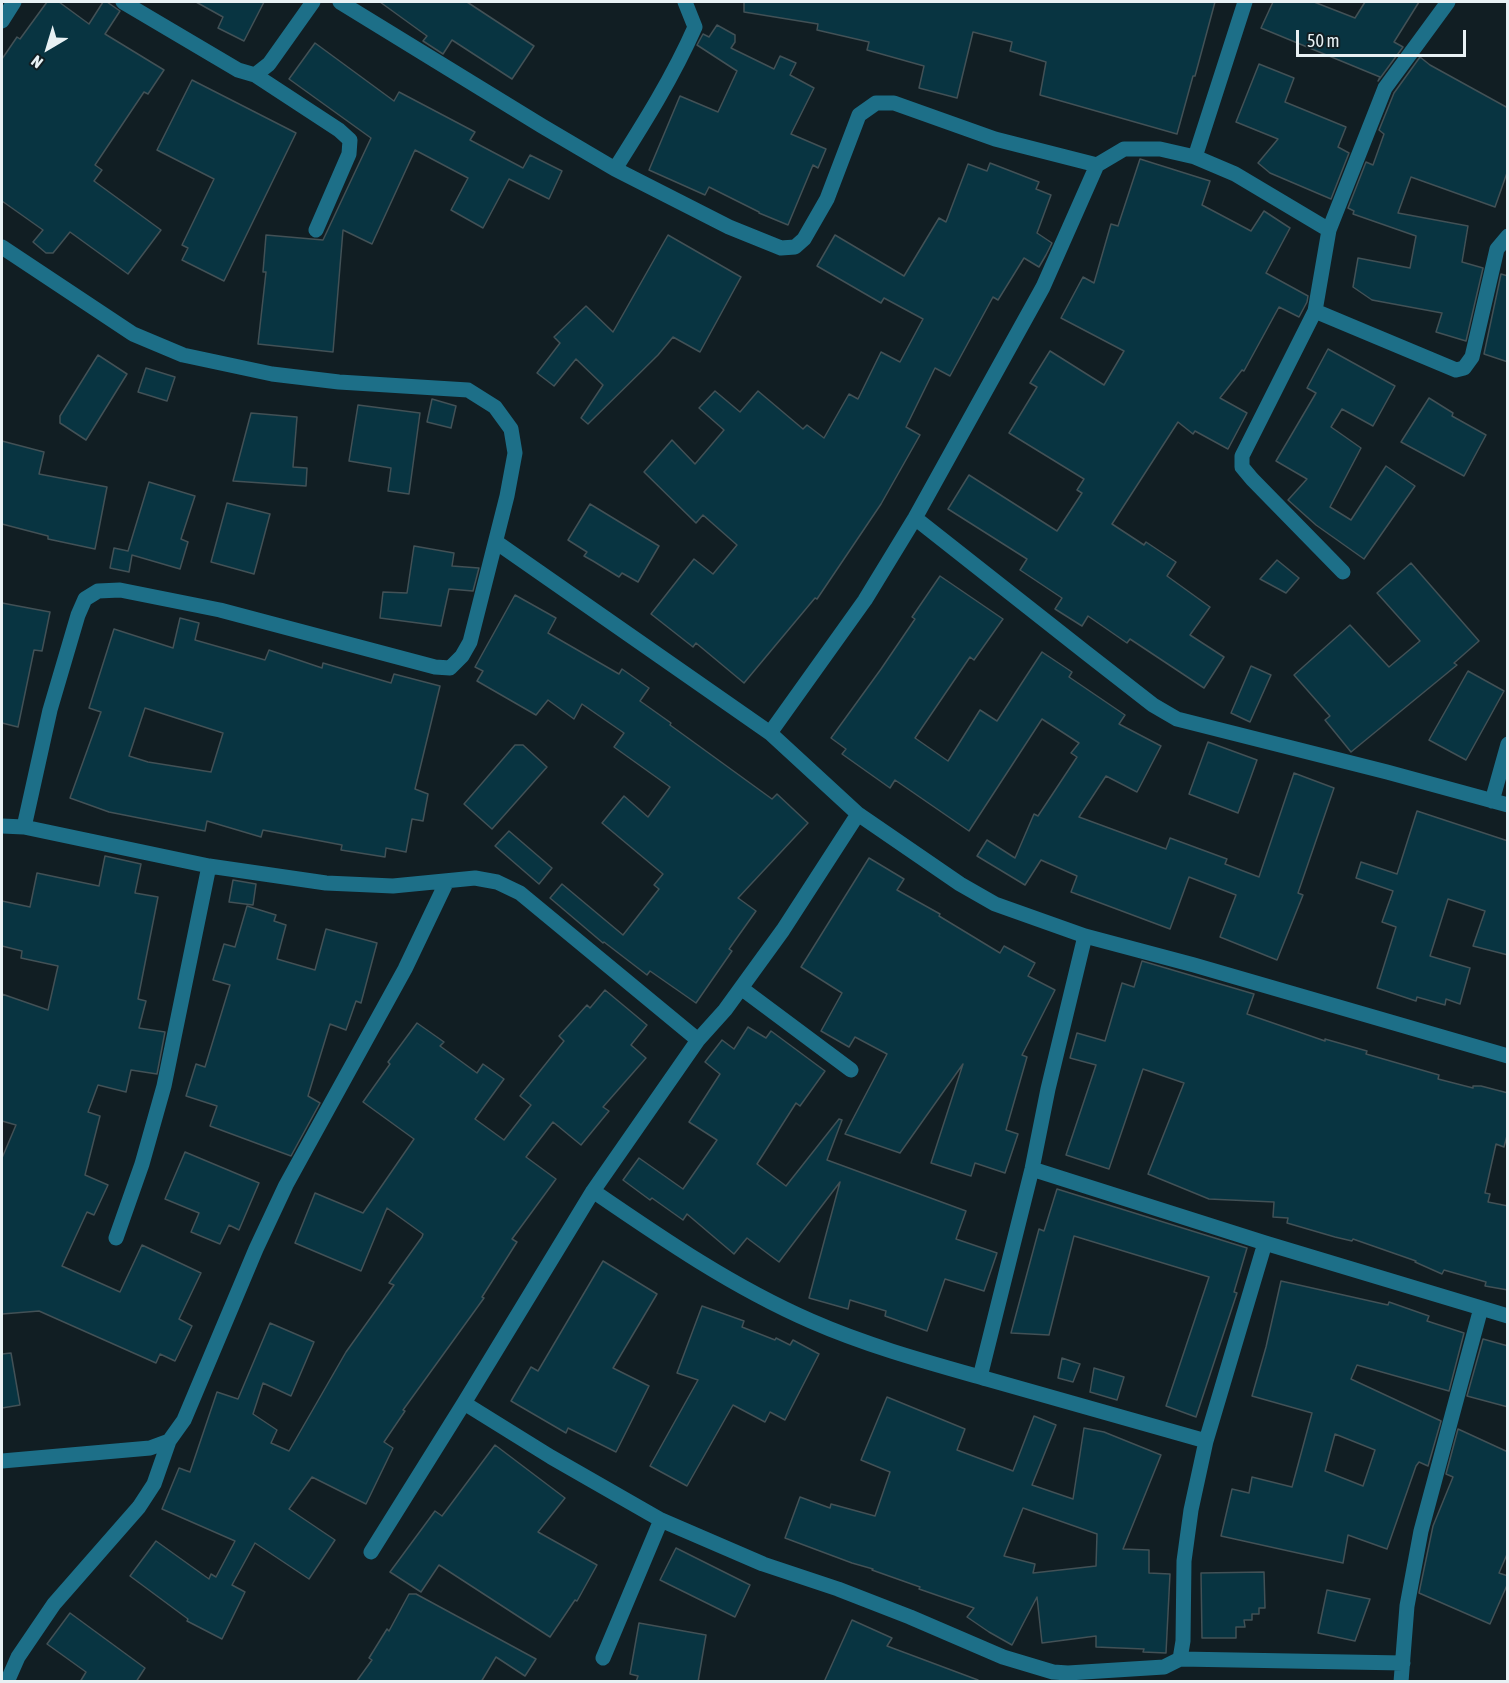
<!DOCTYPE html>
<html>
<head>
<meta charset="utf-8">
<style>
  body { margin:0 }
  #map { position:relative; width:1509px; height:1683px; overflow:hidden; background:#111e23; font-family:"Asap Condensed",sans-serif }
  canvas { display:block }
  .frame { position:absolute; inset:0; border:3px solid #e8f1f4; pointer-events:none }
  .north { position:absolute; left:18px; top:18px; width:60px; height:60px; -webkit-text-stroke:4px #111e23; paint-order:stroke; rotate:218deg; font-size:16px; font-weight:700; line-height:24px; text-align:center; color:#e8f1f4 }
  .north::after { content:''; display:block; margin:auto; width:21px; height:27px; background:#e8f1f4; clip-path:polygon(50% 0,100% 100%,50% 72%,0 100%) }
  .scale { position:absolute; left:1296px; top:30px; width:170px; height:27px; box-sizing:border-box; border:3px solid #e8f1f4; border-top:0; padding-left:8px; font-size:18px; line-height:21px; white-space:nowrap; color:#e8f1f4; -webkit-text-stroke:4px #111e23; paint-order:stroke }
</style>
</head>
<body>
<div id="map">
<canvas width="1509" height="1683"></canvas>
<div class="frame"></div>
<div class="north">N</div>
<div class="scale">50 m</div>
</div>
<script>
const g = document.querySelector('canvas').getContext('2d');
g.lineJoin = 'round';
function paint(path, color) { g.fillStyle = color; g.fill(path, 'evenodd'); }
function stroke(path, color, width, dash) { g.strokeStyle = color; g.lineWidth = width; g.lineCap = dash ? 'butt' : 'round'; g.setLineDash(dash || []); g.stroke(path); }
const building = new Path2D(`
  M 47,2 L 59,2 L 89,24 L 103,2 L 107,2 L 120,11 L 105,34 L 164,70 L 148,94 L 144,92 L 95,165 L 102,170 L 94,181 L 161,230 L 128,274 L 70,232 L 53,253 L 46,253 L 33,242 L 43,230 L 2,201 L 2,59 L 17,37 L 20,39 Z
  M 196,2 L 264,2 L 244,41 L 218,28 L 223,17 Z
  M 380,2 L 467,2 L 534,46 L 512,79 L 452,40 L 443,54 L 423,41 L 427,36 Z
  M 744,2 L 1215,2 L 1195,76 L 1193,76 L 1177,134 L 1040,95 L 1046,62 L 1010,51 L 1012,42 L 973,32 L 957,98 L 919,88 L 924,66 L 867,50 L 869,42 L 817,30 L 818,24 L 744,12 Z
  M 1273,2 L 1314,2 L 1355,18 L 1365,2 L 1419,2 L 1394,42 L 1403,47 L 1378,81 L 1380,77 L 1261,28 Z
  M 717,25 L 735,35 L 735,42 L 731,48 L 774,69 L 780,56 L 796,63 L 790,75 L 814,88 L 791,134 L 826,149 L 818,168 L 813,165 L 788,225 L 759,213 L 759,212 L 709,187 L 705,195 L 649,170 L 680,96 L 718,112 L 737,71 L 697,45 L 703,34 L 709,37 Z
  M 315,43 L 394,101 L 399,92 L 475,132 L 470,140 L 523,168 L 530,155 L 562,171 L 549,199 L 509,179 L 483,228 L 451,210 L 468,178 L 415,150 L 372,244 L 343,230 L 333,352 L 258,344 L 266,272 L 263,272 L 266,235 L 323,240 L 371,138 L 289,79 Z
  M 1420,57 L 1430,65 L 1508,108 L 1508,170 L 1495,207 L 1411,177 L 1398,213 L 1468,226 L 1462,262 L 1483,268 L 1466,341 L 1436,332 L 1442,313 L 1372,300 L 1353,287 L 1358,258 L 1410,268 L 1416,236 L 1353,214 L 1354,211 L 1348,208 L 1366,162 L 1373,165 L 1384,134 L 1379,130 L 1394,93 Z
  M 1259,64 L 1294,78 L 1285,102 L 1346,127 L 1338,147 L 1349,153 L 1331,199 L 1270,173 L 1258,163 L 1278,139 L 1236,122 Z
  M 192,80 L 296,133 L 224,281 L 182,260 L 188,248 L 182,245 L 214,179 L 157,150 Z
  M 1140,159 L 1210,181 L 1202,205 L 1251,231 L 1264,211 L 1290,228 L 1266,273 L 1308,296 L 1307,302 L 1299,317 L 1279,307 L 1244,371 L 1242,370 L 1220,398 L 1247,413 L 1228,449 L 1195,431 L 1193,434 L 1178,422 L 1112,524 L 1144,545 L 1146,542 L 1176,562 L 1167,576 L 1210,607 L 1190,635 L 1224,657 L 1204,688 L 1130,639 L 1127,643 L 1088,616 L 1082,626 L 1055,609 L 1062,598 L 1020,570 L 1027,559 L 948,509 L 969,475 L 1057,531 L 1082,493 L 1077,490 L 1084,479 L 1009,433 L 1037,387 L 1030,383 L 1050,351 L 1104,385 L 1124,351 L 1061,318 L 1083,277 L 1094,283 L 1111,224 L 1118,226 Z
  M 990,163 L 1039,182 L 1036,189 L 1051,195 L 1037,233 L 1052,243 L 1046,255 L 1039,267 L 1024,258 L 998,300 L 993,297 L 950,376 L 935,368 L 906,427 L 920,435 L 881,504 L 817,599 L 815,598 L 744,683 L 696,643 L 693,647 L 651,614 L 694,559 L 713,574 L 737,545 L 703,515 L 696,523 L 644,472 L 672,440 L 695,464 L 724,430 L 699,408 L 715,391 L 740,412 L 758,391 L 803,429 L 807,425 L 824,438 L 849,394 L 858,399 L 881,352 L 900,362 L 923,319 L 884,298 L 881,303 L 817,266 L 835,235 L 904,276 L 939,218 L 946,222 L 968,164 L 987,171 Z
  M 668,235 L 741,277 L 700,352 L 673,337 L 658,355 L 588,424 L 581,418 L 603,385 L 576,359 L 554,386 L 537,373 L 560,343 L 554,337 L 586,306 L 613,332 Z
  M 1501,274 L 1508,276 L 1508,362 L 1484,354 Z
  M 1328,349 L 1395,386 L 1373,426 L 1342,409 L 1331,427 L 1361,448 L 1330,507 L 1351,520 L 1386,466 L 1415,486 L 1364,559 L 1316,525 L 1288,500 L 1307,479 L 1276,461 L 1316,393 L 1307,388 Z
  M 98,355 L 127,374 L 86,440 L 60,423 L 60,416 Z
  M 146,368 L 175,377 L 167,401 L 138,392 Z
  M 1429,398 L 1453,413 L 1452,416 L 1486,435 L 1464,476 L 1401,442 Z
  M 432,399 L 456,406 L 451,428 L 427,422 Z
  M 358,405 L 420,413 L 409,494 L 388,491 L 391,468 L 349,461 Z
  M 251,413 L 297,417 L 293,467 L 307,468 L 306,486 L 233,481 Z
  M 2,441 L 44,452 L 39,474 L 107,487 L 95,549 L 48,539 L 48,536 L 2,524 Z
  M 149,482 L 195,496 L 181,539 L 188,542 L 180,569 L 132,555 L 129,572 L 110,568 L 114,548 L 128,551 Z
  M 227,503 L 270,514 L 254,574 L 211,562 Z
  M 590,504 L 659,546 L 638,582 L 622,573 L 619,577 L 593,561 L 584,556 L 587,552 L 568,540 Z
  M 414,546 L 454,553 L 452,566 L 479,568 L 473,591 L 449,589 L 441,626 L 380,618 L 383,592 L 407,593 Z
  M 1277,560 L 1299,578 L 1286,593 L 1260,579 Z
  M 1411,563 L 1479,641 L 1454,663 L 1457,665 L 1351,752 L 1325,720 L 1330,716 L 1294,675 L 1350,625 L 1389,667 L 1420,641 L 1377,593 Z
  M 940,576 L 1003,619 L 974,660 L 970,657 L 915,738 L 948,761 L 980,710 L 997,721 L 1042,652 L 1072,672 L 1069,677 L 1125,715 L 1119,724 L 1161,746 L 1137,792 L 1106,776 L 1079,817 L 1166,849 L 1170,838 L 1227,859 L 1225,864 L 1259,877 L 1294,773 L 1334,788 L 1298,893 L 1303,895 L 1277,960 L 1220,937 L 1236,895 L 1189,877 L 1170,929 L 1071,892 L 1077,876 L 1041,860 L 1025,885 L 977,856 L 987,840 L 1015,858 L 1034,814 L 1038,816 L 1077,757 L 1071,753 L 1079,743 L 1042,719 L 969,831 L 895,780 L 890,788 L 842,754 L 846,749 L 831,738 L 881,669 L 915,619 L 912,617 Z
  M 515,595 L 556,618 L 548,633 L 619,674 L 622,669 L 649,688 L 640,701 L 671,723 L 670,725 L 772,799 L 777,794 L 808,823 L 738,898 L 756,911 L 729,949 L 732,951 L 696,1003 L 650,971 L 647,975 L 604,942 L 603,943 L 550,898 L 562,884 L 623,935 L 659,889 L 654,885 L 663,874 L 602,823 L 624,796 L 648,817 L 670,787 L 614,747 L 624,733 L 582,704 L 574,719 L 548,700 L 536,715 L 477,681 L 483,671 L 475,667 Z
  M 2,603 L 50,612 L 42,651 L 34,650 L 18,727 L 2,723 Z
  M 180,618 L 199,623 L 195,640 L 265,660 L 269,650 L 322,668 L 323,663 L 391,683 L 394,674 L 440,686 L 415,789 L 428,794 L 423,821 L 412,819 L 406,852 L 386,848 L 385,857 L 341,850 L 342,845 L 263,830 L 261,837 L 207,821 L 205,831 L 109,812 L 70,798 L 101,712 L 89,708 L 114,629 L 173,648 ZM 145,708 L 223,733 L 211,772 L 148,762 L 129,756 Z
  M 1251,666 L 1271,675 L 1250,722 L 1231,713 Z
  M 1468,671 L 1504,691 L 1466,760 L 1429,740 Z
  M 1208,742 L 1257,760 L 1238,813 L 1189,794 Z
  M 515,745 L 523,745 L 547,767 L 492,829 L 464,804 Z
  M 1417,811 L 1508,841 L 1508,955 L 1473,946 L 1485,911 L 1448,899 L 1430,956 L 1470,968 L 1460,1004 L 1446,999 L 1445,1005 L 1417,997 L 1416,1001 L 1377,988 L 1396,927 L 1382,922 L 1393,891 L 1356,878 L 1361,862 L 1397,874 Z
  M 509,831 L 552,868 L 539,884 L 495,846 Z
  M 105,856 L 141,864 L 135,893 L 158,897 L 138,999 L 146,1001 L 139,1028 L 165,1032 L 157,1074 L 131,1070 L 126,1092 L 98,1085 L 88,1112 L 100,1116 L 85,1175 L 108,1185 L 94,1215 L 87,1212 L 62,1266 L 120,1292 L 142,1245 L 201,1273 L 179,1319 L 192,1326 L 175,1361 L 160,1354 L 156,1363 L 39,1311 L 2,1314 L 2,1158 L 16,1125 L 2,1121 L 2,994 L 48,1010 L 58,966 L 21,958 L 22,951 L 2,946 L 2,901 L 30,907 L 37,873 L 99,886 Z
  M 869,858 L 904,879 L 897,890 L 940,914 L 939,916 L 1000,953 L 1004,946 L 1035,963 L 1028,976 L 1055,990 L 1022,1055 L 1027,1057 L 1006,1130 L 1018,1134 L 1005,1173 L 975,1163 L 971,1176 L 931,1163 L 963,1064 L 900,1153 L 845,1134 L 887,1054 L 855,1037 L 849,1047 L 821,1031 L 842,993 L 801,967 Z
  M 233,880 L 256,884 L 253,905 L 229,902 Z
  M 247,906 L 276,915 L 274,921 L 286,925 L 277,959 L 315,970 L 326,929 L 377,943 L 361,1003 L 356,1001 L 346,1030 L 330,1024 L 308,1096 L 320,1103 L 291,1156 L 210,1126 L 217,1106 L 186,1096 L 196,1064 L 205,1067 L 230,985 L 213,980 L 224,944 L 235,947 Z
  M 1142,961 L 1254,994 L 1247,1014 L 1325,1041 L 1325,1039 L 1367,1051 L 1366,1054 L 1439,1075 L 1438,1079 L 1473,1088 L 1473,1086 L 1481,1086 L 1508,1093 L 1508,1132 L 1504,1147 L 1496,1144 L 1485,1193 L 1490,1194 L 1488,1202 L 1508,1206 L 1508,1290 L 1485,1286 L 1486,1282 L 1444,1270 L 1442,1274 L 1415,1262 L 1416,1261 L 1353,1239 L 1352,1241 L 1335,1237 L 1287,1223 L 1288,1218 L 1273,1217 L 1274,1202 L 1209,1199 L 1148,1174 L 1184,1083 L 1143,1069 L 1109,1169 L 1066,1155 L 1096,1065 L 1070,1058 L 1077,1033 L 1105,1041 L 1122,983 L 1134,987 Z
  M 605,990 L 647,1025 L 631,1045 L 646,1058 L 603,1107 L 609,1111 L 581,1145 L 553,1122 L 526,1157 L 556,1179 L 512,1239 L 517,1242 L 482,1297 L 484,1298 L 403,1410 L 405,1411 L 384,1442 L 393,1448 L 366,1504 L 312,1477 L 289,1509 L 335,1540 L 309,1579 L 255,1543 L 232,1585 L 245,1592 L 222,1639 L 187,1621 L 188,1619 L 130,1576 L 156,1541 L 209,1579 L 211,1574 L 216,1577 L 235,1541 L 162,1509 L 179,1468 L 190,1472 L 217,1392 L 238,1399 L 270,1323 L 314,1342 L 291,1396 L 263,1383 L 253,1414 L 277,1430 L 271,1443 L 289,1451 L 346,1352 L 394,1285 L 389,1283 L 422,1237 L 423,1234 L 387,1208 L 361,1271 L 295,1243 L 315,1193 L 363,1213 L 414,1139 L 363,1102 L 390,1064 L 388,1062 L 417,1023 L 444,1042 L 440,1046 L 477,1073 L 483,1064 L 504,1079 L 475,1119 L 504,1140 L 531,1105 L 520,1096 L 564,1041 L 559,1036 L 587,1005 L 590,1008 Z
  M 748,1027 L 766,1038 L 771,1031 L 825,1071 L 800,1106 L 796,1103 L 757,1164 L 786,1186 L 839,1119 L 842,1120 L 827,1160 L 966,1211 L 956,1239 L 997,1253 L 984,1291 L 945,1279 L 927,1331 L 885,1316 L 886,1311 L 850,1300 L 848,1309 L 809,1298 L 840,1182 L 779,1262 L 747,1238 L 734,1254 L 687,1214 L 683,1220 L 652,1198 L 650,1200 L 623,1180 L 639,1158 L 683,1189 L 717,1140 L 689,1122 L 720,1074 L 705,1062 L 722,1040 L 734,1049 Z
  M 185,1152 L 259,1183 L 239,1230 L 229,1225 L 220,1244 L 191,1232 L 199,1213 L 165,1199 Z
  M 1057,1189 L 1247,1248 L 1234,1292 L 1237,1293 L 1196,1417 L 1166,1406 L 1209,1277 L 1074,1236 L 1049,1335 L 1011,1333 L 1039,1229 L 1044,1231 Z
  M 603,1261 L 657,1294 L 613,1368 L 649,1386 L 616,1452 L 568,1428 L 566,1433 L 511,1401 L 531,1367 L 538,1371 Z
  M 1281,1281 L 1388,1305 L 1389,1302 L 1429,1316 L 1427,1321 L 1464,1333 L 1449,1391 L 1357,1365 L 1351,1379 L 1441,1421 L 1428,1466 L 1419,1462 L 1416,1466 L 1387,1549 L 1348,1535 L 1343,1563 L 1221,1536 L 1232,1489 L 1249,1493 L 1252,1477 L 1292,1487 L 1312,1413 L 1252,1396 L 1266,1347 ZM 1335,1434 L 1375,1450 L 1363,1486 L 1325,1471 Z
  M 702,1306 L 744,1321 L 742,1327 L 775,1340 L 776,1338 L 790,1345 L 793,1340 L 819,1354 L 785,1420 L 770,1412 L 765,1422 L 733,1405 L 687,1486 L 650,1466 L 698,1380 L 677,1373 Z
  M 1483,1339 L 1508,1346 L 1508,1407 L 1467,1396 Z
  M 11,1353 L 20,1405 L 2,1408 L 2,1354 Z
  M 1062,1358 L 1080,1364 L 1073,1382 L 1058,1378 Z
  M 1094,1368 L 1124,1377 L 1117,1400 L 1090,1392 Z
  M 887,1397 L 965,1429 L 957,1450 L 1013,1471 L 1034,1416 L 1056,1425 L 1032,1485 L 1073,1499 L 1084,1428 L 1104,1432 L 1161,1455 L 1123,1549 L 1149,1550 L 1149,1573 L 1170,1574 L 1166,1653 L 1143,1652 L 1144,1649 L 1096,1647 L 1096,1636 L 1042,1643 L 1037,1597 L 1012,1645 L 989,1632 L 967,1617 L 974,1608 L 919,1589 L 920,1587 L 872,1570 L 873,1569 L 852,1563 L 785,1538 L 800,1497 L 830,1508 L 831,1504 L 875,1516 L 890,1472 L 861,1460 ZM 1023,1508 L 1097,1534 L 1096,1566 L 1033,1573 L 1035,1564 L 1004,1556 Z
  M 1458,1429 L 1508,1452 L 1508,1552 L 1499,1573 L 1508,1576 L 1508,1583 L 1490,1624 L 1419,1593 L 1433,1526 L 1453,1477 L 1446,1474 Z
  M 495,1445 L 565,1498 L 538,1532 L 597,1565 L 577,1601 L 575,1600 L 550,1637 L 439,1565 L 421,1592 L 390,1572 L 435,1511 L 442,1516 Z
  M 676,1548 L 750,1585 L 735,1617 L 660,1580 Z
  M 1264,1572 L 1265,1608 L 1259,1608 L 1259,1614 L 1252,1614 L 1252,1620 L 1244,1620 L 1245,1627 L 1236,1627 L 1236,1638 L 1202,1638 L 1201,1573 Z
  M 1327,1590 L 1370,1599 L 1355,1641 L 1318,1633 Z
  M 409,1594 L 416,1594 L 536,1659 L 525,1676 L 496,1657 L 481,1682 L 356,1682 L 372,1660 L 369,1658 L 387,1629 L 389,1631 Z
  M 70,1613 L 145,1668 L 136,1682 L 80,1682 L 86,1672 L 47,1644 Z
  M 852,1620 L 892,1638 L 887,1646 L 978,1680 L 978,1682 L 824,1682 Z
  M 639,1623 L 706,1635 L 698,1682 L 636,1682 L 638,1676 L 630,1674 Z`);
paint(building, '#083441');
stroke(building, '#425156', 1.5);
stroke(new Path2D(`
  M 123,2 L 238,70 L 255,75 L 339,130 L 350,140 L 349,154 L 316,230
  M 340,2 L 542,126 L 615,169 L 729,227 L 781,248 L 795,247 L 804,239 L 827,199 L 859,115 L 876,103 L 894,103 L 995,139 L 1097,165
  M 2,21 L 14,2
  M 255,75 L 269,64 L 313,2
  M 1195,157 L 1245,2
  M 615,169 C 644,123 673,77 695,27 L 685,2
  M 2,247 L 133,334 L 183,355 L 272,374 L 339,382 L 468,390 L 495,407 L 511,429 L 515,453 L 507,496 L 470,642 L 462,656 L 450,668 L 435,667 L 220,610 L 120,590 L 98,591 L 85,599 L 78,615 L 50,710 L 24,827
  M 1315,311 L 1456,370 L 1464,368 L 1472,357 L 1497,249 L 1508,236
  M 915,518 L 1085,652 L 1153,705 L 1177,719 L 1387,772 L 1508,805
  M 496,542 L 770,733 L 858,814 L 960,884 L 995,904 L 1085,936 L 1194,965 L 1508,1056
  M 1343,572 L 1252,479 L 1242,467 L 1242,456 L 1315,311 L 1329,230 L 1385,88 L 1448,2
  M 770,733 L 865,600 L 915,518 L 1043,287 L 1097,165 L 1124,149 L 1160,149 L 1195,157 L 1235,174 L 1329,230
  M 1492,801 L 1508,744
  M 2,826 L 24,827 L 209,866 L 326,883 L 393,886 L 475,878 L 497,882 L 520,893 L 698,1040
  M 741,988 L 851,1070
  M 1032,1169 L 1265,1243 L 1508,1316
  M 593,1191 C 663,1239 733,1287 811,1321 C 868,1346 927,1362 987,1379 C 1060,1400 1133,1421 1206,1441
  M 116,1238 L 142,1164 L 164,1086 L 209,866
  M 980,1377 L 1032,1169 L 1048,1089 L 1085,936
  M 464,1403 L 551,1457 L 661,1520 L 763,1564 L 838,1589 L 910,1617 L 1003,1657 L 1053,1672 L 1068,1673 L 1164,1667 L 1180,1659 L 1403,1663
  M 2,1461 L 150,1448 L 169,1441
  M 371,1552 L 464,1403 L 593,1191 L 698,1040 L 725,1010 L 783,930 L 858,814
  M 603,1658 L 661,1520
  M 1180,1659 L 1183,1641 L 1184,1561 L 1191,1510 L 1206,1441 L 1265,1243
  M 7,1682 L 18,1657 L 54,1604 L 139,1507 L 154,1484 L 169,1441 L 184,1420 L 256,1249 L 286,1185 L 405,969 L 447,881
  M 1401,1682 L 1407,1606 L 1421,1531 L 1481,1308`), '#1d6f88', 15);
</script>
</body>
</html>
